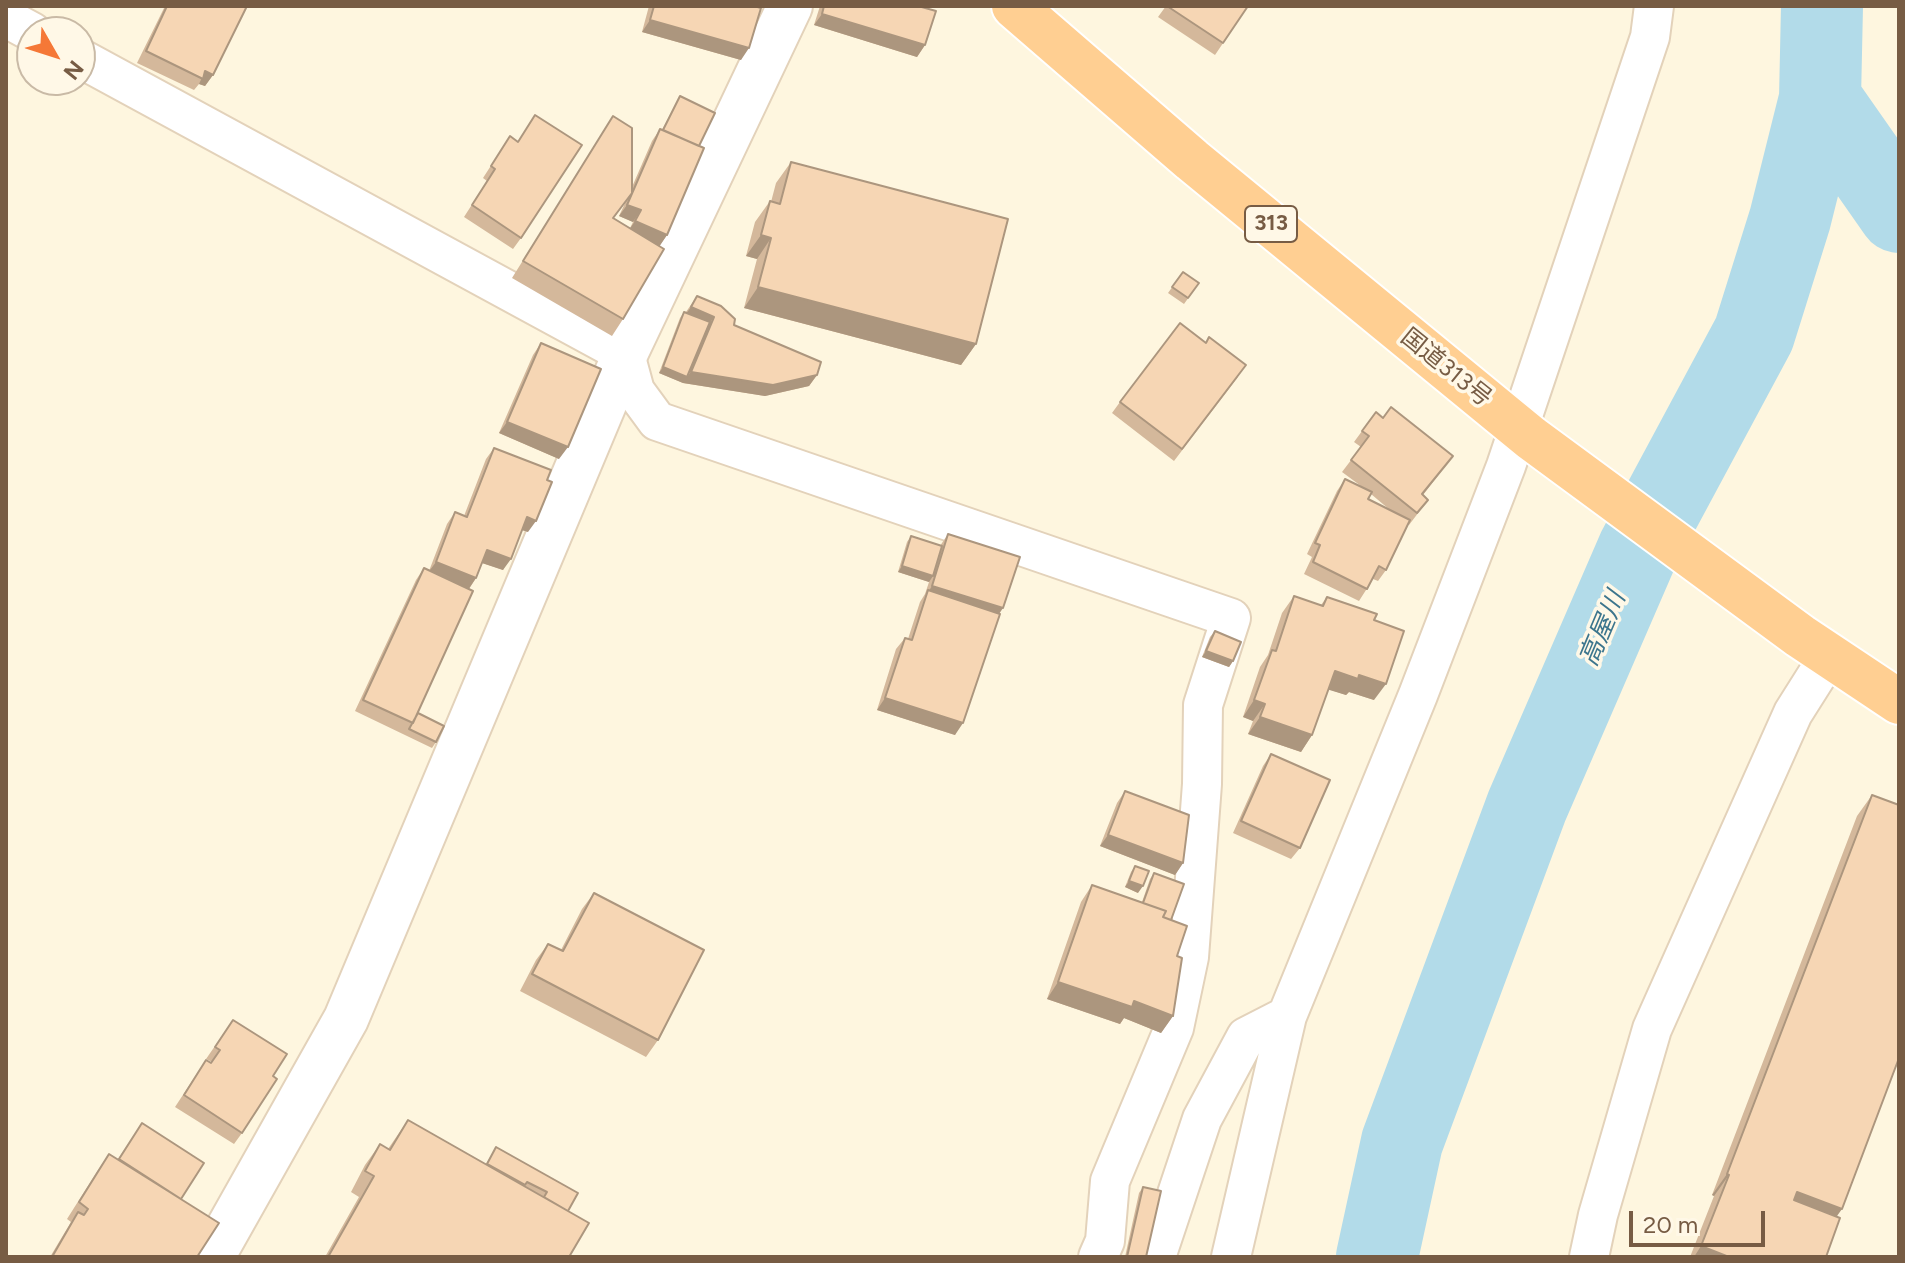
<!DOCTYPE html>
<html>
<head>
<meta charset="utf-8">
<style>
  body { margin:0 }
  #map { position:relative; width:1905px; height:1263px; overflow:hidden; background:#fef6df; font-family:Figtree,sans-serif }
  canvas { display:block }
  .frame { position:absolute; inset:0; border:8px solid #775c44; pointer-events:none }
  .north { position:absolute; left:16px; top:16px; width:80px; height:80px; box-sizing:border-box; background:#fff8e7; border:2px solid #c9baa6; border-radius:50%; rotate:129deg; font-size:22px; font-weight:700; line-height:32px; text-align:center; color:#775c44 }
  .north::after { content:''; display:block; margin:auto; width:28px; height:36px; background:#f57837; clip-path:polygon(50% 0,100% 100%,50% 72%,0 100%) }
  .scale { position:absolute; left:1629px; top:1211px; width:136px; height:36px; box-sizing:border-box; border:4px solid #775c44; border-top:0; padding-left:10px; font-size:24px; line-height:28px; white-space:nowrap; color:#775c44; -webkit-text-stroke:6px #fff8e7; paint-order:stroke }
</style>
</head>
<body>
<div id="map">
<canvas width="1905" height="1263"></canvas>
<div class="frame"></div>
<div class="north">N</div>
<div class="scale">20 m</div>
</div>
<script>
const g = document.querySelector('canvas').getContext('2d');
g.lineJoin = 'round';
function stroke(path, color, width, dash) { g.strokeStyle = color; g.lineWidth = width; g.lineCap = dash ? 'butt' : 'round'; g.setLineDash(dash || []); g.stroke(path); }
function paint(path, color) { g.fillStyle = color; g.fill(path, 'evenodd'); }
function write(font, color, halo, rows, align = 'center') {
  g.font = font + ' Figtree,"Noto Sans JP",sans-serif'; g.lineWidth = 7; g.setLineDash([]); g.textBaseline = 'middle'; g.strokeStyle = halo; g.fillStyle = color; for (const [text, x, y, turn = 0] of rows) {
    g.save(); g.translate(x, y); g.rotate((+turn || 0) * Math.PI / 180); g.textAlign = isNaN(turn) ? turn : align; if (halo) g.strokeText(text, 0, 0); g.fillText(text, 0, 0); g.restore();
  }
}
stroke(new Path2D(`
  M 1820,99 L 1899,212
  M 1377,1257 L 1402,1142 L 1527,806 L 1638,550 L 1754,334 L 1790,219 L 1820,99 L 1822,6`), '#b2dbe9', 82);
const minor = new Path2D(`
  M 6,18 L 32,32
  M 80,58 L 625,354 L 635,391 L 657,421 L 1231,618 L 1203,705 L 1202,784 L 1189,957 L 1174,1028 L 1110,1181 L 1105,1241 L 1098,1257
  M 1156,1257 L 1202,1119 L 1246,1037 L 1287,1016
  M 1231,1257 L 1287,1016 L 1418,695 L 1506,466 L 1650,37 L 1654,6
  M 1589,1257 L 1598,1215 L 1652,1029 L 1793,713 L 1829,656`);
const tertiary = new Path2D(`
  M 212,1257 L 346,1019 L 625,354 L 790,6`);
const trunk = new Path2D(`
  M 1014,6 L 1192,160 L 1531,438 L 1800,636 L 1899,702`);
stroke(minor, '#e3d2ba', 42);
stroke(tertiary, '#e3d2ba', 48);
stroke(trunk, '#fff', 48);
stroke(minor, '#fff', 38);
stroke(tertiary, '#fff', 44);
stroke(trunk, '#ffcf92', 44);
paint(new Path2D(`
  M 165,6 L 247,6 L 213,75 L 205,86 L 199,84 L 194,90 L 137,63 Z
  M 649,6 L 754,6 L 741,60 L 642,32 Z
  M 820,6 L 918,6 L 925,45 L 917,57 L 814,25 Z
  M 1166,6 L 1248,6 L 1215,55 L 1158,17 Z
  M 680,96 L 699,146 L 667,235 L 659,246 L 623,319 L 612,336 L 512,278 L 613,116 L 632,187 L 652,141 L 660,129 L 662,130 ZM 626,201 L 619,216 L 633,222 L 630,228 L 614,218 Z
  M 510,136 L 521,238 L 513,249 L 464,217 L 487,181 L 483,178 Z
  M 791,162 L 976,344 L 961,365 L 744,308 L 757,259 L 746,256 L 755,222 L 770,201 L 771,202 L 776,183 Z
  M 1183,272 L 1199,283 L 1184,304 L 1168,293 Z
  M 697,296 L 734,325 L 817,375 L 809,386 L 765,396 L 683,383 L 659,373 L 680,318 L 684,312 L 686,312 Z
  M 541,343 L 559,459 L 499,433 L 533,355 Z
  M 1238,377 L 1174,461 L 1112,413 L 1120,402 Z
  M 1376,412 L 1383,418 L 1453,456 L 1423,495 L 1428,500 L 1409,525 L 1408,524 L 1386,570 L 1378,581 L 1373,579 L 1359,601 L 1304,574 L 1312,557 L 1307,554 L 1337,491 L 1345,479 L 1361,486 L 1342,472 L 1361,447 L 1354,442 ZM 1371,494 L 1390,510 L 1368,499 Z
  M 494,448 L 528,532 L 522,530 L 503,570 L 482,563 L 476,578 L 469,589 L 418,713 L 436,742 L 432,748 L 355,711 L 416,580 L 424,568 L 429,571 L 447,524 L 455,512 L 464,516 L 486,459 Z
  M 948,534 L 999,614 L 955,735 L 877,710 L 896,649 L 905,638 L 908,639 L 920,602 L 925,594 L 929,582 L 898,572 L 907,542 L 911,536 L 940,546 Z
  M 1294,596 L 1321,605 L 1327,597 L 1374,620 L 1374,700 L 1349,692 L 1346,695 L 1328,689 L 1312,735 L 1301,752 L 1248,734 L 1253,721 L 1243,717 L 1260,667 L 1268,655 L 1282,613 Z
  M 1215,631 L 1233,661 L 1229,667 L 1202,657 L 1210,637 Z
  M 1271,754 L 1300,848 L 1291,859 L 1233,833 L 1263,766 Z
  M 1125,791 L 1183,863 L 1175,875 L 1100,846 L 1117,803 Z
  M 1872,795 L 1837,1216 L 1826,1257 L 1690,1257 L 1714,1196 L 1712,1195 L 1857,816 Z
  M 1135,866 L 1138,893 L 1125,887 L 1131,872 Z
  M 1154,873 L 1171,920 L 1177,956 L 1173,1016 L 1161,1033 L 1124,1018 L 1120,1024 L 1047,999 L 1081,902 L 1092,885 L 1142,902 L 1150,879 Z
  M 594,893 L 658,1040 L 646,1057 L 520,991 L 536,960 L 548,944 L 561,950 L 582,909 Z
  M 233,1020 L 273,1076 L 242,1133 L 234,1144 L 175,1107 L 198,1072 L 212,1062 L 206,1059 Z
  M 408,1120 L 486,1164 L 496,1147 L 568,1211 L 569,1257 L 325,1257 L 359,1197 L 351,1192 L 365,1165 L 380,1144 L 388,1149 Z
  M 142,1123 L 181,1199 L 197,1257 L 50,1257 L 71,1222 L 67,1219 L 98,1170 L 109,1154 L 118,1159 Z
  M 1143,1187 L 1146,1257 L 1125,1257 L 1139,1193 Z`), '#d4b89b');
paint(new Path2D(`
  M 822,14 L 925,45 L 917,57 L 814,25 Z
  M 650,20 L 749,48 L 741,60 L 642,32 Z
  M 205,71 L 213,75 L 205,86 L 199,84 Z
  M 627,205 L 641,210 L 633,222 L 619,216 Z
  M 635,221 L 667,235 L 659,247 L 627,233 Z
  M 761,235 L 771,238 L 757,259 L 746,256 Z
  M 758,287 L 976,344 L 961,365 L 744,308 Z
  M 691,307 L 714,317 L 706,328 L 683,318 Z
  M 663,367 L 687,377 L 691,372 L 817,375 L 809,386 L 765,396 L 683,383 L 659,373 Z
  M 507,422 L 568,447 L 559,459 L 499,433 Z
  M 527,517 L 536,521 L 528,532 L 519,529 Z
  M 487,550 L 511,559 L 503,570 L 479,562 Z
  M 436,562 L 476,578 L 468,590 L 427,574 Z
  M 902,566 L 933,576 L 929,582 L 898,572 Z
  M 932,586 L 1003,608 L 995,620 L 927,594 Z
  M 1206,651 L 1233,661 L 1229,667 L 1202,657 Z
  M 1335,671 L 1359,675 L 1386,684 L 1374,700 L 1349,692 L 1346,695 L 1323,688 Z
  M 885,698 L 963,723 L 955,735 L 877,710 Z
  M 1254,700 L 1265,704 L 1253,721 L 1243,717 Z
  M 1260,717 L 1312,735 L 1301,752 L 1248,734 Z
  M 1108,835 L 1183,863 L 1175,875 L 1100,846 Z
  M 1129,881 L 1143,886 L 1138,893 L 1125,887 Z
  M 1058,982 L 1134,1001 L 1173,1016 L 1161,1033 L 1124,1018 L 1120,1024 L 1047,999 Z
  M 1727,1174 L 1729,1175 L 1714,1196 L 1712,1195 Z
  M 1797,1192 L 1842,1209 L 1827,1230 L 1782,1213 Z
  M 1701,1246 L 1729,1257 L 1694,1257 Z`), '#ac967e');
const building = new Path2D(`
  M 167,6 L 247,6 L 213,75 L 205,71 L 203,79 L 146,51 Z
  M 654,6 L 754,6 L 761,8 L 749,48 L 650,20 Z
  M 824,6 L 918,6 L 936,11 L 925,45 L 822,14 Z
  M 1167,6 L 1248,6 L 1223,43 Z
  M 680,96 L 715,113 L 699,146 L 663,130 Z
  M 535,115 L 582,145 L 521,238 L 472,205 L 495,169 L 491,166 L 510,136 L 518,142 Z
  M 613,116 L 632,128 L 632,193 L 613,218 L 664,249 L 623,319 L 523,261 Z
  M 660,129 L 704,148 L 667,235 L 635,221 L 641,210 L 627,205 Z
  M 791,162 L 1008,219 L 976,344 L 758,287 L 771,238 L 761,235 L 770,201 L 780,204 Z
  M 1183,272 L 1199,283 L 1188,298 L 1172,287 Z
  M 697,296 L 721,306 L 735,319 L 734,325 L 821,362 L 817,375 L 773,385 L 691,372 L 714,317 L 691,307 Z
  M 684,312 L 710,322 L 687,377 L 663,367 Z
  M 1180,323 L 1206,343 L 1209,337 L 1246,365 L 1182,449 L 1120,402 Z
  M 541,343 L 601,369 L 568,447 L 507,422 Z
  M 1391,407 L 1453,456 L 1422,494 L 1428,500 L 1417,513 L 1351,460 L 1369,436 L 1362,431 L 1376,412 L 1383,418 Z
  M 494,448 L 551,470 L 547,480 L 552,482 L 536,521 L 527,517 L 511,559 L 487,550 L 476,578 L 436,562 L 455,512 L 467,517 Z
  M 1345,479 L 1372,492 L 1368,499 L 1410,520 L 1386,570 L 1379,566 L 1367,589 L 1313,562 L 1320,545 L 1315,543 Z
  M 948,534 L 1020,557 L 1003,608 L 932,586 Z
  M 911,536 L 942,546 L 933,576 L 902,566 Z
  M 424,568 L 473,591 L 413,723 L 363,700 Z
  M 928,590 L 1000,614 L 963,723 L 885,698 L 905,638 L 912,640 Z
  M 1294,596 L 1323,606 L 1327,597 L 1377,614 L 1374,620 L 1404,631 L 1386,684 L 1359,675 L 1358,679 L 1335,671 L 1312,735 L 1260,717 L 1265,704 L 1254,700 L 1272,650 L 1276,651 Z
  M 1215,631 L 1241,642 L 1233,661 L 1206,651 Z
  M 418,713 L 444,726 L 436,742 L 409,729 Z
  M 1271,754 L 1330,780 L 1300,848 L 1241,821 Z
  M 1125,791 L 1189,815 L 1183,863 L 1108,835 Z
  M 1872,795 L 1899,805 L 1899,1058 L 1842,1209 L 1797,1192 L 1794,1200 L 1840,1218 L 1826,1257 L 1729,1257 L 1701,1246 L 1729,1175 L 1727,1174 Z
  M 1135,866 L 1149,871 L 1143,886 L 1129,881 Z
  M 1154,873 L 1184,884 L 1171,920 L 1163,917 L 1166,911 L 1143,903 Z
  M 1092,885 L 1166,911 L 1163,917 L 1187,926 L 1177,956 L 1182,958 L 1173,1016 L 1134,1001 L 1132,1007 L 1058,982 Z
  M 594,893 L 704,950 L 658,1040 L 532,974 L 548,944 L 563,951 Z
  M 233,1020 L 287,1054 L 273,1076 L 277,1079 L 242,1133 L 184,1095 L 206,1060 L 211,1063 L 220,1050 L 215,1047 Z
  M 408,1120 L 589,1223 L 569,1257 L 328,1257 L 374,1176 L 365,1171 L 380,1144 L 390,1150 Z
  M 142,1123 L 204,1163 L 181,1199 L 119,1159 Z
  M 496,1147 L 578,1193 L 568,1211 L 544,1197 L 547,1192 L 527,1182 L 525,1185 L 487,1164 Z
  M 109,1154 L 219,1223 L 197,1257 L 52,1257 L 78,1212 L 84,1215 L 88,1209 L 79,1202 Z
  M 1143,1187 L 1161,1191 L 1146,1257 L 1127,1257 Z`);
paint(building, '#f6d6b4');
stroke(building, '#ac967e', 2);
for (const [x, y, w] of [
  [1271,224,52]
]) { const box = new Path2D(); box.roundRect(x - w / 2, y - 18, w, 36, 6); g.fillStyle = '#fff8e7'; g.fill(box); stroke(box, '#775c44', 2); }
write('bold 22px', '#775c44', null, [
  ["313",1271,224]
]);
write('24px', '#775c44', '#fff8e7', [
  ["国道313号",1446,368,39]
]);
write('italic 26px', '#3c758d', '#fff8e7', [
  ["高屋川",1603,629,-67]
]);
</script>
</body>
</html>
